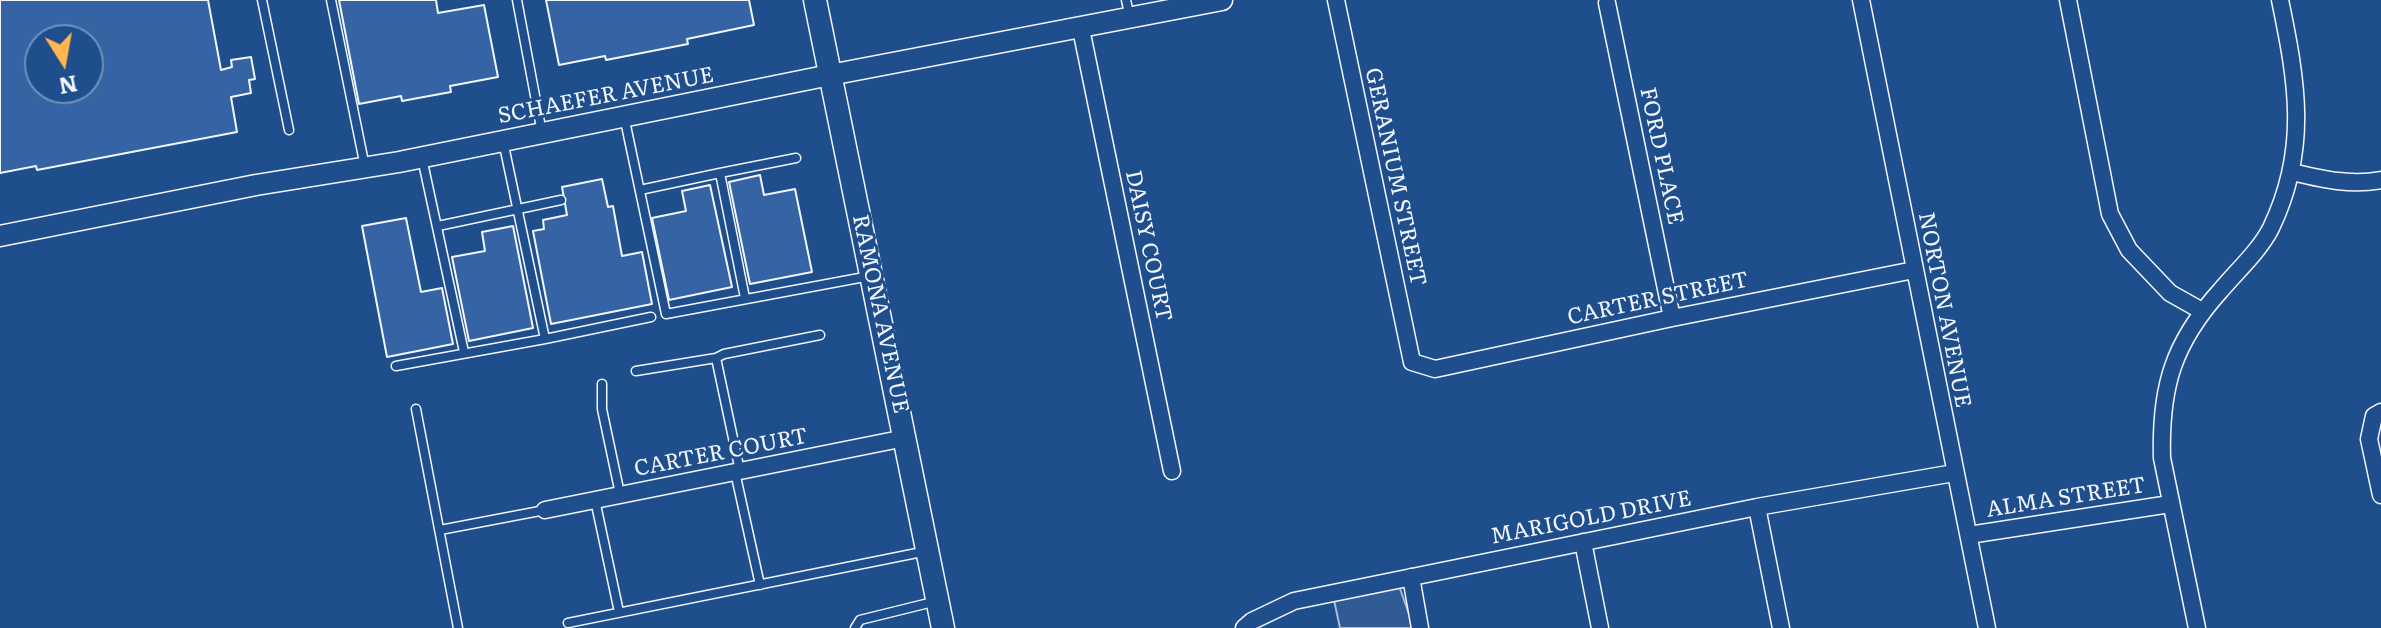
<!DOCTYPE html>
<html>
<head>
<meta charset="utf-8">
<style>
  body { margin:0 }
  #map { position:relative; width:2381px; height:628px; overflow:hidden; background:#1f4e8c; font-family:Literata,serif }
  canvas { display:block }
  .north { position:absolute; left:24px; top:24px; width:80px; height:80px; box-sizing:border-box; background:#1f4e8c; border:2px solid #7391ba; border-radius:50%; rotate:169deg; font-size:22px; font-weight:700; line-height:32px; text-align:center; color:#f2f6ff }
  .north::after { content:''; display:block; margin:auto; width:28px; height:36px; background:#ffb74d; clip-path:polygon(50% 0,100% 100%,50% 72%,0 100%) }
</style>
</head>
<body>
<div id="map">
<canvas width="2381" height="628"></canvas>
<div class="north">N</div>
</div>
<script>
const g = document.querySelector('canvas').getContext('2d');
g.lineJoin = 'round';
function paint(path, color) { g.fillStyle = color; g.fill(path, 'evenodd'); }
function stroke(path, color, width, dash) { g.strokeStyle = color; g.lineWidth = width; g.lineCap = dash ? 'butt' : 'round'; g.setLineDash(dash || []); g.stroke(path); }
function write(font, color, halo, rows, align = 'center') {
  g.font = font + ' Literata,serif'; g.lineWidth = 6; g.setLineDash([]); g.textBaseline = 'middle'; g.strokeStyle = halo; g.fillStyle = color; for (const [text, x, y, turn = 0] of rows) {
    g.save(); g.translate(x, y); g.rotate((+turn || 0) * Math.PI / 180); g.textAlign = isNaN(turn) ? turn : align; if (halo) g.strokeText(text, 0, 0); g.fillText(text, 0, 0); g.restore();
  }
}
const built = new Path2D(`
  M 1399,586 L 1414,628 L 1340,628 L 1334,600 Z`);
paint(built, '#305b95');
stroke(built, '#a8bbd7', 2);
const building = new Path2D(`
  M 0,0 L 208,0 L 221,70 L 232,67 L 231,60 L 251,57 L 255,79 L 249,80 L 251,93 L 231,97 L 237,132 L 37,170 L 36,166 L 0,173 ZM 40,40 L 88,40 L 88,88 L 40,88 Z
  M 339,0 L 436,0 L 438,13 L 484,5 L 498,77 L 450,86 L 451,92 L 402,101 L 401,96 L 359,104 Z
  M 546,0 L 749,0 L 754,25 L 687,39 L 688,44 L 606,60 L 605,56 L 559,65 Z
  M 760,175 L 764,195 L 795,189 L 812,272 L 750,284 L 729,182 Z
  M 602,179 L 608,207 L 613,206 L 622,256 L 642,252 L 652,304 L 551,324 L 533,231 L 544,229 L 543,220 L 567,215 L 562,187 Z
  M 710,185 L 732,287 L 669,300 L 652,218 L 686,211 L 682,191 Z
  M 406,218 L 421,292 L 442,288 L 453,344 L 387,357 L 362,226 Z
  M 513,226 L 533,328 L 469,341 L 452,257 L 485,251 L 482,232 Z`);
paint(building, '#3563a3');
stroke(building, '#f2f6ff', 2);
const service = new Path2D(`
  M 262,0 L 289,130
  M 331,0 L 365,167
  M 517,0 L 542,133
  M 1126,0 L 1130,18
  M 624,116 L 666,314 L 870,276
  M 422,158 L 464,352
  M 720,173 L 796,158
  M 640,190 L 720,173 L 745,298
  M 438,226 L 561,200
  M 545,339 L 651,317
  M 716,358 L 740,471
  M 396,366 L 545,339 L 503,141
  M 636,371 L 716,358 L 724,354 L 820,335
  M 602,384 L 602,409 L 620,494
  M 416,409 L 458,628
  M 735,472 L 760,585
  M 595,500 L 619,612
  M 440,530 L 545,510
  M 568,623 L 927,551
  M 855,628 L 860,620 L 937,601`);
const minor = new Path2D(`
  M 1336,0 L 1412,362 L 1435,369 L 1672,318 L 1914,270
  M 1861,0 L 1987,628
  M 2068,0 L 2110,214 L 2129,250 L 2170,293 L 2202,311
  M 1607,3 L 1672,318
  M 1081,29 L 1172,471
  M 2292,172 C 2322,179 2350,186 2381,180
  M 2381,412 L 2374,416 L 2369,439 L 2381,495
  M 1757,507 L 1781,628
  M 545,510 L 905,438
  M 1969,535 L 2170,504
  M 1583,542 L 1600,628
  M 1411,577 L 1420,628
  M 1244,628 L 1252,621 L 1294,601 L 1757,507 L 1954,473
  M 2197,628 L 2162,458 C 2160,387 2173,343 2221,290 C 2237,271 2260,250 2271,228 C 2309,149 2297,82 2280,0`);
const tertiary = new Path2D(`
  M 0,236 L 256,185 L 399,162 L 830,75 L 1222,0`);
const secondary = new Path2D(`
  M 815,0 L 943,628`);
stroke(service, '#f2f6ff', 11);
stroke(minor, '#f2f6ff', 19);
stroke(tertiary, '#f2f6ff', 23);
stroke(secondary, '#f2f6ff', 25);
stroke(service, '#1f4e8c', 8);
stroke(minor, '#1f4e8c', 16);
stroke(tertiary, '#1f4e8c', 20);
stroke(secondary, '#1f4e8c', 22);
write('22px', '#f2f6ff', '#1f4e8c', [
  ["SCHAEFER AVENUE",606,96,-11],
  ["FORD PLACE",1661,156,78],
  ["GERANIUM STREET",1395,177,78],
  ["DAISY COURT",1148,246,78],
  ["CARTER STREET",1658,299,-12],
  ["NORTON AVENUE",1944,310,79],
  ["RAMONA AVENUE",880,314,78],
  ["CARTER COURT",721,453,-11],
  ["ALMA STREET",2066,498,-9],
  ["MARIGOLD DRIVE",1591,518,-11]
]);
</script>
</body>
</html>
